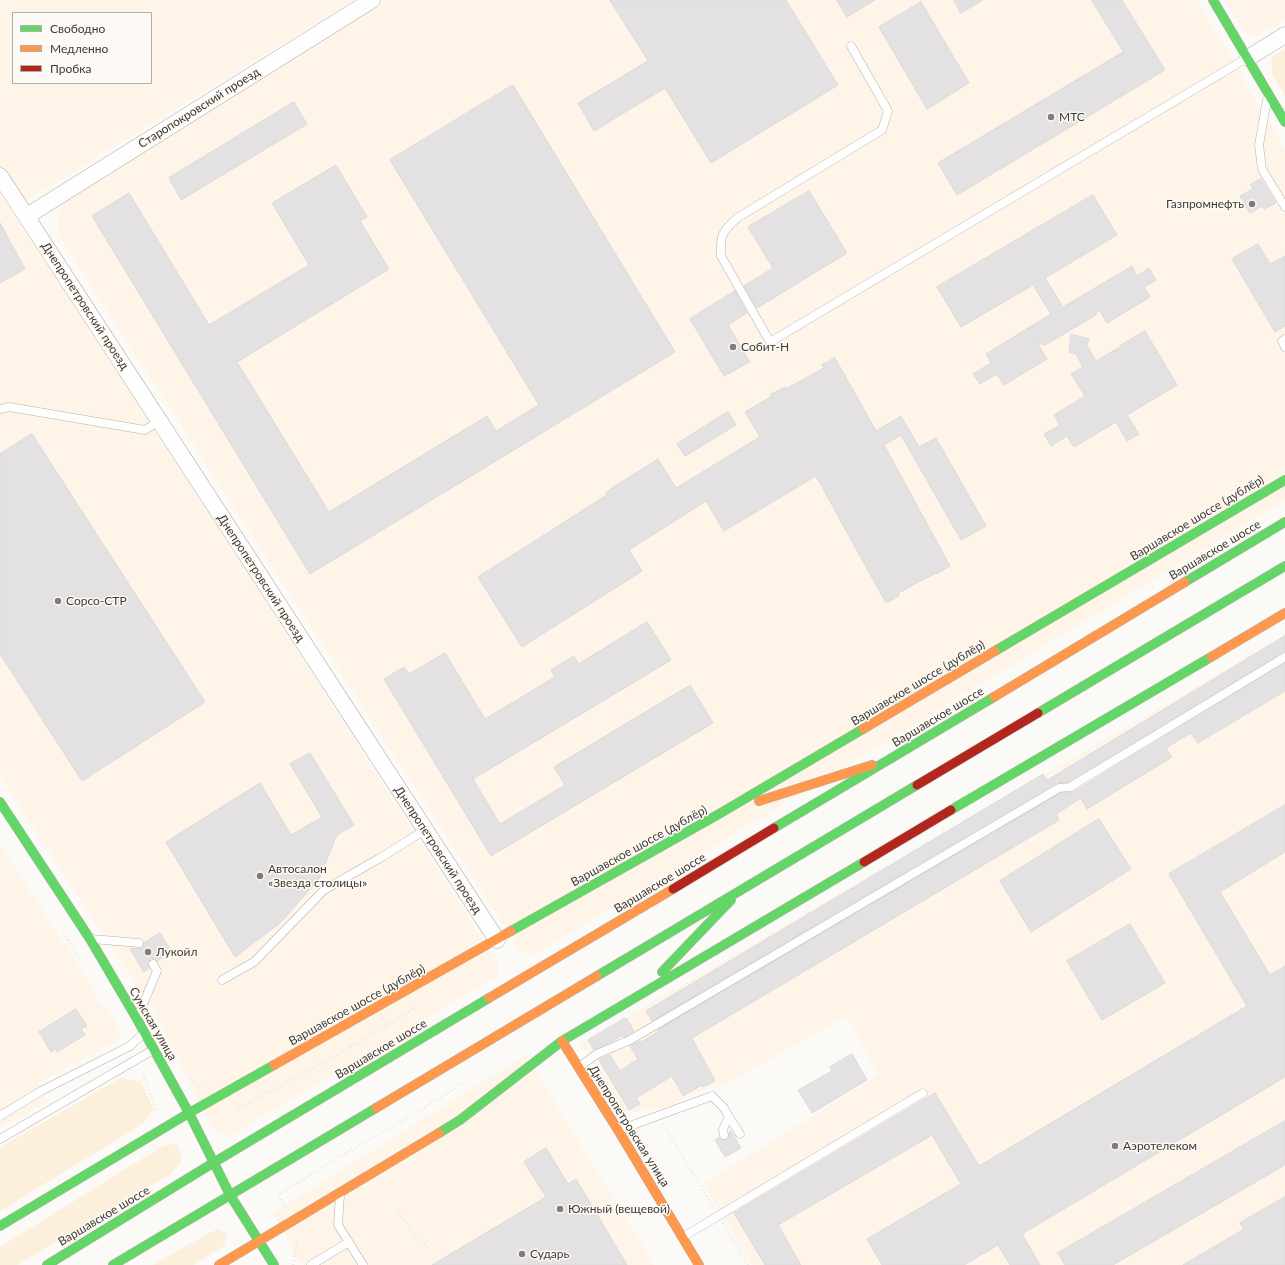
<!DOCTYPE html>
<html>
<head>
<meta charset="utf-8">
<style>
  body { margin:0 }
  #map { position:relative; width:1285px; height:1265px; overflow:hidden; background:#fcfaf7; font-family:Lato,sans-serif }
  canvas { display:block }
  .legend { position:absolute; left:12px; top:12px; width:140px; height:72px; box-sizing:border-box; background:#fdfaf6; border:1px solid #b1ada7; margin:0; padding:5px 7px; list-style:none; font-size:12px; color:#3e3930 }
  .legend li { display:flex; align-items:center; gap:8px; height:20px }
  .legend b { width:20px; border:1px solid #b1ada7 }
</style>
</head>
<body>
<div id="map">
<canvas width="1285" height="1265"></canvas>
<ul class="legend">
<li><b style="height:5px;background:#63d668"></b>Свободно</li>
<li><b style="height:5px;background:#ff974d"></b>Медленно</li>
<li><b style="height:5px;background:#b3261e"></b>Пробка</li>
</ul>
</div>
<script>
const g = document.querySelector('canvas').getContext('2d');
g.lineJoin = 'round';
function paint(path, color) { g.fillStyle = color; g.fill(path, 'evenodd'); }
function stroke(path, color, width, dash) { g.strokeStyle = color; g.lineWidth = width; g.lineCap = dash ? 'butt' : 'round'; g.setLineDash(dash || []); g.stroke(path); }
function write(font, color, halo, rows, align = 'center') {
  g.font = font + ' Lato,sans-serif'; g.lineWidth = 3; g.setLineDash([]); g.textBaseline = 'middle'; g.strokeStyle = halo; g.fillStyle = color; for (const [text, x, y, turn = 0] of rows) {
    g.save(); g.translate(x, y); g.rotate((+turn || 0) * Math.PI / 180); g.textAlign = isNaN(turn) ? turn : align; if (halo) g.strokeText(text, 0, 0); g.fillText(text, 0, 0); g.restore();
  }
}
paint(new Path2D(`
  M 0,0 L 354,0 L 12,209 L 39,249 L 498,963 L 498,975 L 230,1136 L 214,1131 L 154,1012 L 0,777 ZM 13,13 L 151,13 L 151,83 L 13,83 Z
  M 386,0 L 1197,0 L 1285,149 L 1285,500 L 532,956 L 520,950 L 58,235 L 60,204 Z
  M 1225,0 L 1285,0 L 1285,21 L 1258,36 L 1245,32 Z
  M 1285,635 L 1285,1265 L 753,1265 L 703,1184 L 879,1075 L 846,1016 L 720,1088 L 713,1085 L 671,1106 L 623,1114 L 581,1044 Z
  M 0,845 L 96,992 L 95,997 L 99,1005 L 108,1007 L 122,1039 L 38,1083 L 47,1102 L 0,1128 Z
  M 526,1055 L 654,1265 L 304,1265 L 293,1255 L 288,1240 L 273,1213 Z`), '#fef4e7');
paint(new Path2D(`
  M 1285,49 L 1285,95 L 1272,74 L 1272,57 Z
  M 121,1078 L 141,1082 L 154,1110 L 141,1125 L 0,1211 L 0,1147 Z
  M 170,1144 L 178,1145 L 182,1160 L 172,1173 L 17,1265 L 0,1265 L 0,1247 L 161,1147 Z
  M 219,1229 L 227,1234 L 224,1246 L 193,1265 L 153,1265 L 211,1232 Z`), '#fcefdc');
const building = new Path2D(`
  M 610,0 L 786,0 L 838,85 L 711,163 L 665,88 L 594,131 L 578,103 L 648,61 Z
  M 837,0 L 875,0 L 847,17 Z
  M 954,0 L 983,0 L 961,13 Z
  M 1092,0 L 1122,0 L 1165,70 L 957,195 L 938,163 L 1123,52 Z
  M 921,2 L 969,83 L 927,109 L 879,27 Z
  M 513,85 L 675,352 L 310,574 L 92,216 L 129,193 L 209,325 L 309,265 L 272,203 L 336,165 L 367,217 L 360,221 L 389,269 L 237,362 L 329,512 L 487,416 L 496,431 L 539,405 L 390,160 Z
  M 294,102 L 307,124 L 181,200 L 169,178 Z
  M 1261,179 L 1276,203 L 1264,209 L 1262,206 L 1250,213 L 1240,196 L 1253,189 L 1250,185 Z
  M 809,191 L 847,253 L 757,308 L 744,286 L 773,268 L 748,227 Z
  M 1093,195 L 1117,235 L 1045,278 L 1063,307 L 1132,266 L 1137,276 L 1149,268 L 1156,280 L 1144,287 L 1150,297 L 1107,323 L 1098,308 L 1096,315 L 1045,345 L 1037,343 L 1047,359 L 1004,385 L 997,374 L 980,384 L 973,374 L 991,363 L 986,354 L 1051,314 L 1033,285 L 961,327 L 937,287 Z
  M 0,223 L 25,269 L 0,283 Z
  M 1258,244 L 1270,264 L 1285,256 L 1285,326 L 1275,332 L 1232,259 Z
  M 735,291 L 747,313 L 728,325 L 750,362 L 724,376 L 690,319 Z
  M 1145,331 L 1177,385 L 1127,415 L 1139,434 L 1127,441 L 1116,422 L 1074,447 L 1067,436 L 1051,446 L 1044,434 L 1060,425 L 1054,415 L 1085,396 L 1071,374 L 1083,367 L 1076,354 L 1069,352 L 1071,334 L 1089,339 L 1087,346 L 1096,361 L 1118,348 L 1122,349 L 1120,346 Z
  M 835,358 L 876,431 L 901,416 L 919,447 L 936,438 L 986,526 L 961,540 L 901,435 L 884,445 L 950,566 L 936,574 L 936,573 L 898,593 L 899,596 L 886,603 L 816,476 L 724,531 L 706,501 L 629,550 L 642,571 L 522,647 L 478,577 L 607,495 L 606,492 L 658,459 L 676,488 L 760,437 L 745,412 L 772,396 L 771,394 L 785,387 L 786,389 L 824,368 L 822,365 Z
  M 728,412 L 736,425 L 685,456 L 677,444 Z
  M 32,434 L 205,702 L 82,781 L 0,654 L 0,454 Z
  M 647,622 L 671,660 L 473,779 L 500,824 L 565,785 L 554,767 L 690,685 L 713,723 L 491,856 L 384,679 L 404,667 L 409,674 L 445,653 L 485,719 L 555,677 L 551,670 L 574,656 L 578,664 Z
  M 1285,636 L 1285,652 L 1068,782 L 1056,783 L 652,1021 L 646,1011 L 1043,774 L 1047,780 Z
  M 1285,663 L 1285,691 L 1198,743 L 1191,733 L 1166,748 L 1172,757 L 1087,809 L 1081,798 L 1056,814 L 1059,820 L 692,1038 L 715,1081 L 703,1087 L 702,1085 L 683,1096 L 672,1076 L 636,1098 L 640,1104 L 629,1110 L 599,1060 L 600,1059 L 610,1055 L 620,1071 L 638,1059 L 630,1046 L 640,1041 L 641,1042 L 658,1032 L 657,1030 L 1061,793 L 1073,792 Z
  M 310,753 L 354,825 L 337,835 L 319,879 L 280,923 L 235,957 L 166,842 L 260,783 L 291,835 L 322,817 L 290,764 Z
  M 1285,805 L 1285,852 L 1220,892 L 1270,975 L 1285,966 L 1285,1077 L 1022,1234 L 1040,1265 L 1010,1265 L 998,1245 L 964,1265 L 882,1265 L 867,1239 L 961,1184 L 932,1135 L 778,1225 L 801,1265 L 765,1265 L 734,1213 L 935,1093 L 979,1166 L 1247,1006 L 1169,874 Z
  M 1099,819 L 1131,869 L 1031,932 L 1000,881 Z
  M 1130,924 L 1165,983 L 1102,1020 L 1067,961 Z
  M 160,933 L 172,952 L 157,961 L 153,959 L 150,959 L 148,964 L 149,968 L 144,972 L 130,949 L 142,948 L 144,943 Z
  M 76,1009 L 87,1026 L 81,1029 L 85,1035 L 57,1052 L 55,1049 L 51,1052 L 39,1032 Z
  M 626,1018 L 634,1031 L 624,1037 L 623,1035 L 613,1041 L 594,1050 L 588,1040 Z
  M 852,1054 L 867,1080 L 812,1113 L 798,1090 L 832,1071 L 830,1067 Z
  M 1285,1121 L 1285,1165 L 1113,1265 L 1065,1265 L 1058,1253 Z
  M 731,1131 L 741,1148 L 725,1157 L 715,1140 L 719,1137 L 722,1140 L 727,1139 L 729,1137 L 729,1132 Z
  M 546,1148 L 568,1184 L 576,1179 L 627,1265 L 432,1265 L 546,1197 L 524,1162 Z
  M 1285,1197 L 1285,1265 L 1183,1265 L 1244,1229 L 1240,1223 Z`);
paint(building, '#e3e1e2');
stroke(building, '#dcdadd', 1);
const lane = new Path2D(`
  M 851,46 L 888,111 L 882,130 L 737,218 C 722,232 720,235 721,256 L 770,342 L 1247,58
  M 1267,100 L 1259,145 L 1262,169 L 1285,207
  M 1285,339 L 1282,341 L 1285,347
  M 0,409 L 9,407 L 145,430 L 159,421
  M 92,939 L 139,943
  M 222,980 L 254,962 L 324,890 L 380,858 L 425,830
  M 138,1016 L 157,971 L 153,964
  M 579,1067 L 597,1054 L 630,1040 L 1059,788 L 1070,787 L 1285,657
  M 0,1116 L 41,1091 L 130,1046 L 144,1033
  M 729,1117 L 740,1134
  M 619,1130 L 712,1096 L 724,1108 L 729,1117 L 723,1129 L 724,1135
  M 0,1139 L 153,1050
  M 340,1195 L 338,1225 L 363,1265
  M 683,1237 L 923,1093
  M 311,1265 L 349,1242`);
const street = new Path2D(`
  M 1248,58 L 1285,35
  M 0,176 L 497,940
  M 27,216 L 372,0`);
const fast = new Path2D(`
  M 1213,0 L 1285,122
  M 1185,582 L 1285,522
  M 995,651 L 1285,480
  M 1038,713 L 1285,566
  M 0,802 L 90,939 L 137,1019 L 189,1113 L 230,1195 L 274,1265
  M 951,810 L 1211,657
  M 774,828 L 994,697
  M 511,931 L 719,814 L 863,729
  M 662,972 L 731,900
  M 597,976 L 917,785
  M 439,1133 L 460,1120 L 562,1041 L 864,862
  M 0,1226 L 189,1113 L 274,1065
  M 47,1265 L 213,1163 L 489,998
  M 113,1265 L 376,1108`);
const slow = new Path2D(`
  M 1211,657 L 1285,613
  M 994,697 L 1185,582
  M 863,729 L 995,651
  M 759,801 L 872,765
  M 489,998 L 673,889
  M 562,1041 L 618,1130 L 699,1265
  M 274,1065 L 511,931
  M 376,1108 L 597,976
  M 219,1265 L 439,1133`);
const jam = new Path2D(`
  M 917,785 L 1038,713
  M 864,862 L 951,810
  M 673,889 L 774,828`);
stroke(lane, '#b4b1ac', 9);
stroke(street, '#b4b1ac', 17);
stroke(fast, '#b4b1ac', 10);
stroke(slow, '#b4b1ac', 10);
stroke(jam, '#b4b1ac', 10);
stroke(new Path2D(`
  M 64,933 L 79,958
  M 143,1075 L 157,1112
  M 191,1079 L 200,1088
  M 236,1106 L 238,1109 L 332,1058 L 416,1007
  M 663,1124 L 713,1207
  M 285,1207 L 278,1195 L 339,1157 L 421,1110 L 464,1082
  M 398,1209 L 415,1236 L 429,1248
  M 723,1223 L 748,1265
  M 293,1265 L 298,1238`), '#e7e6e4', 2.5, [1, 3]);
stroke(lane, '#fffefe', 8);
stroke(street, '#fffefe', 16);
stroke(fast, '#63d668', 9);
stroke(slow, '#ff974d', 9);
stroke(jam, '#b3261e', 9);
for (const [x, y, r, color] of [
  [1051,117,4,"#807d76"],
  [1252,204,4,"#807d76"],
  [733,347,4,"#807d76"],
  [58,601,4,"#807d76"],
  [260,876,4,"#807d76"],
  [148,952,4,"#807d76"],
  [1115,1146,4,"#807d76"],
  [560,1209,4,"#807d76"],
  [522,1254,4,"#807d76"]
]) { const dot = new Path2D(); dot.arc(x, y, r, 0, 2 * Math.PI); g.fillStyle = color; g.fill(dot); stroke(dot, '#fdfaf6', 1.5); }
write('12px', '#3e3930', '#fdfaf6', [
  ["Старопокровский проезд",199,108,-32],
  ["Днепропетровский проезд",85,306,57],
  ["Варшавское шоссе (дублёр)",1197,518,-31],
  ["Варшавское шоссе",1215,550,-31],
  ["Днепропетровский проезд",261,578,57],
  ["Варшавское шоссе (дублёр)",918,683,-31],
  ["Варшавское шоссе",938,717,-31],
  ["Варшавское шоссе (дублёр)",639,846,-29],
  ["Днепропетровский проезд",438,850,57],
  ["Варшавское шоссе",660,883,-31],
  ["Варшавское шоссе (дублёр)",357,1005,-29],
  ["Сумская улица",153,1024,60],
  ["Варшавское шоссе",381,1049,-31],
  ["Днепропетровская улица",629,1126,58],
  ["Варшавское шоссе",104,1216,-31]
]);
write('12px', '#3e3930', '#fdfaf6', [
  ["МТС",1059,117],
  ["Газпромнефть",1244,204,"right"],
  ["Собит-Н",741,347],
  ["Сорсо-СТР",66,601],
  ["Автосалон",268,869],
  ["«Звезда столицы»",268,883],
  ["Лукойл",156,952],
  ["Аэротелеком",1123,1146],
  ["Южный (вещевой)",568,1209],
  ["Сударь",530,1254]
], 'left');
</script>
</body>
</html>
